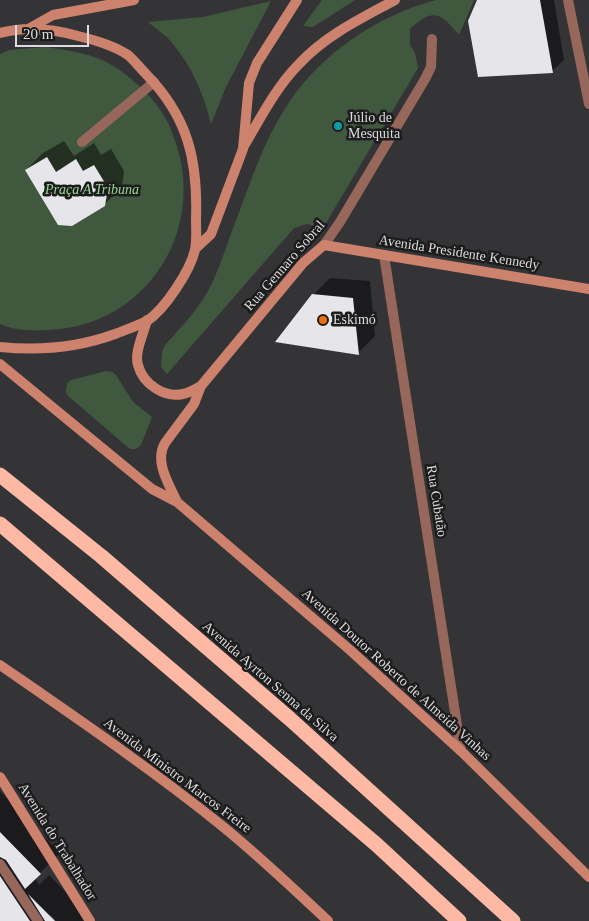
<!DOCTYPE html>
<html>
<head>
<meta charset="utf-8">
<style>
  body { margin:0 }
  #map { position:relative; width:589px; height:921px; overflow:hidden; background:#343437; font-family:Georgia,serif }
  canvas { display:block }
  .scale { position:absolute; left:15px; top:25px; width:74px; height:22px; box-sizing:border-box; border:2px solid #dcdcde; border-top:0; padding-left:6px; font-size:15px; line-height:18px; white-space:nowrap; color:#dcdcde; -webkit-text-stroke:4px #1c1c1d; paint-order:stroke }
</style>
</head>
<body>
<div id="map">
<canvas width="589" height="921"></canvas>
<div class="scale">20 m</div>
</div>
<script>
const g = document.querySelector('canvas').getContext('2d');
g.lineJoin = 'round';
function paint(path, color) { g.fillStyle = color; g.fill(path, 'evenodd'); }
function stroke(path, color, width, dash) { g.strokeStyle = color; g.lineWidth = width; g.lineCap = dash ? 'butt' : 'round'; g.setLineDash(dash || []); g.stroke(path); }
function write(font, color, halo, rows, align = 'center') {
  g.font = font + ' Georgia,serif'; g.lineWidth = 5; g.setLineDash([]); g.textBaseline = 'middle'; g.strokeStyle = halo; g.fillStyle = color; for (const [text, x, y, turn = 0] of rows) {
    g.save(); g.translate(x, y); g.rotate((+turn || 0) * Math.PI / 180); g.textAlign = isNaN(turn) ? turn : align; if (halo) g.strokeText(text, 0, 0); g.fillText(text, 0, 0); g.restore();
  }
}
paint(new Path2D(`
  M 322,0 L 355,0 L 313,27 L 303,26 Z
  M 436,0 L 474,0 L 459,35 C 441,13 433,7 410,29 L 410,45 L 415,53 L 418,68 L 323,228 L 307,224 L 294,228 L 167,374 L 161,367 L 162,352 L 165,345 C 178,331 191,317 202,301 C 218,277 226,245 237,218 C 251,180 264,141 286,107 C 320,54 376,16 436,0 Z
  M 271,1 L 226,87 L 211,124 C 204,95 192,66 172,43 C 166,35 156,29 148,22 L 203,17 Z
  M 46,47 C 71,51 97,54 118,69 C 137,82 156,100 167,121 C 170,126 172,133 174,138 C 207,224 152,319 60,329 C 41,331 18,332 0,324 L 0,54 L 9,50 Z
  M 106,371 L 112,372 L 116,375 L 133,402 L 152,417 L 141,445 L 136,449 L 130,449 L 68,396 L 66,392 L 67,383 L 71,380 Z`), '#40583e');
paint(new Path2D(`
  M 478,0 L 554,0 L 564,60 L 552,71 Z
  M 64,141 L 74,156 L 94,143 L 101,155 L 111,149 L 124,171 L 122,187 L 104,205 L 26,170 L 43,153 Z
  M 330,278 L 370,281 L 375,336 L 358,353 L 313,295 Z
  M 0,791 L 60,853 L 35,878 L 39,885 L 49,875 L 94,921 L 56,921 L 51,915 L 49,917 L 53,921 L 0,921 Z`), '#0007');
paint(new Path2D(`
  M 477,0 L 540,0 L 553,73 L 478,77 L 468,21 Z
  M 47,157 L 56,172 L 76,159 L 83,171 L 94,165 L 108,188 L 105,206 L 72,226 L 58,225 L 25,170 Z
  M 312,294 L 353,298 L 359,355 L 275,342 Z
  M 0,832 L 41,874 L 25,889 L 6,860 L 0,857 Z
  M 0,876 L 30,921 L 0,921 Z
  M 28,894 L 55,921 L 45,921 Z`), '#e6e6ea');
stroke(new Path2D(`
  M 82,142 L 154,82
  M 0,864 L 38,921`), '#96675a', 10);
stroke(new Path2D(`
  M 324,245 L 340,222 L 425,79 L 431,67 L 432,39
  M 384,255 L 461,751`), '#96675a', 10);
stroke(new Path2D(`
  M 568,0 L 589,104`), '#96675a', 10);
stroke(new Path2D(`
  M 30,28 L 53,15 L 134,0
  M 0,33 C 26,26 53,29 78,36 C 95,40 113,45 128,55 C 134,60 140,68 146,74 C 188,117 198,160 196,219 C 196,229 197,240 195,250 C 190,271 165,309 147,321 C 137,326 125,330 115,334 C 77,348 40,351 0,347
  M 244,146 C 261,117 276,87 300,63 C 326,35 362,18 395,0
  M 195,249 L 211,234 L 243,149 L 249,83 L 257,63 L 297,0
  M 147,320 C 144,333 134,352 138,365 C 143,384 164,398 183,394 C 189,393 195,389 201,386
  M 0,364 L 152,489 L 177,502 L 350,650 L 461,751 L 589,877
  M 177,502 C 169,484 154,462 165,443 L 194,404 L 201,386 L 303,263 L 324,245 L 589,289
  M 0,665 C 75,717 150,768 221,825 C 258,855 293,888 328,921
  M 0,777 L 90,921`), '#cc826d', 10);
stroke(new Path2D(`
  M 0,475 L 101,556 L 290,719 L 513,921
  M 0,524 L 377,845 L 459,921`), '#feb9a5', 15);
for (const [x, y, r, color] of [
  [338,126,5,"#0f9aa8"],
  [323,320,5,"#e8710a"]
]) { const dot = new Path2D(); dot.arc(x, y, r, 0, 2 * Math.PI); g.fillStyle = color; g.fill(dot); stroke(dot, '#1c1c1d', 2); }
write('14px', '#dcdcde', '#1c1c1d', [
  ["Júlio de",348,118],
  ["Mesquita",348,134],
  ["Eskimó",333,320]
], 'left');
write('italic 14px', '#98d793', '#1c1c1d', [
  ["Praça A Tribuna",92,190]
]);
write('14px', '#dcdcde', '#1c1c1d', [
  ["Avenida Presidente Kennedy",459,253,9],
  ["Rua Gennaro Sobral",285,266,-49],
  ["Rua Cubatão",436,501,81],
  ["Avenida Doutor Roberto de Almeida Vinhas",396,675,42],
  ["Avenida Ayrton Senna da Silva",270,682,41],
  ["Avenida Ministro Marcos Freire",177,776,37],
  ["Avenida do Trabalhador",57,842,58]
]);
</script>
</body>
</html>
